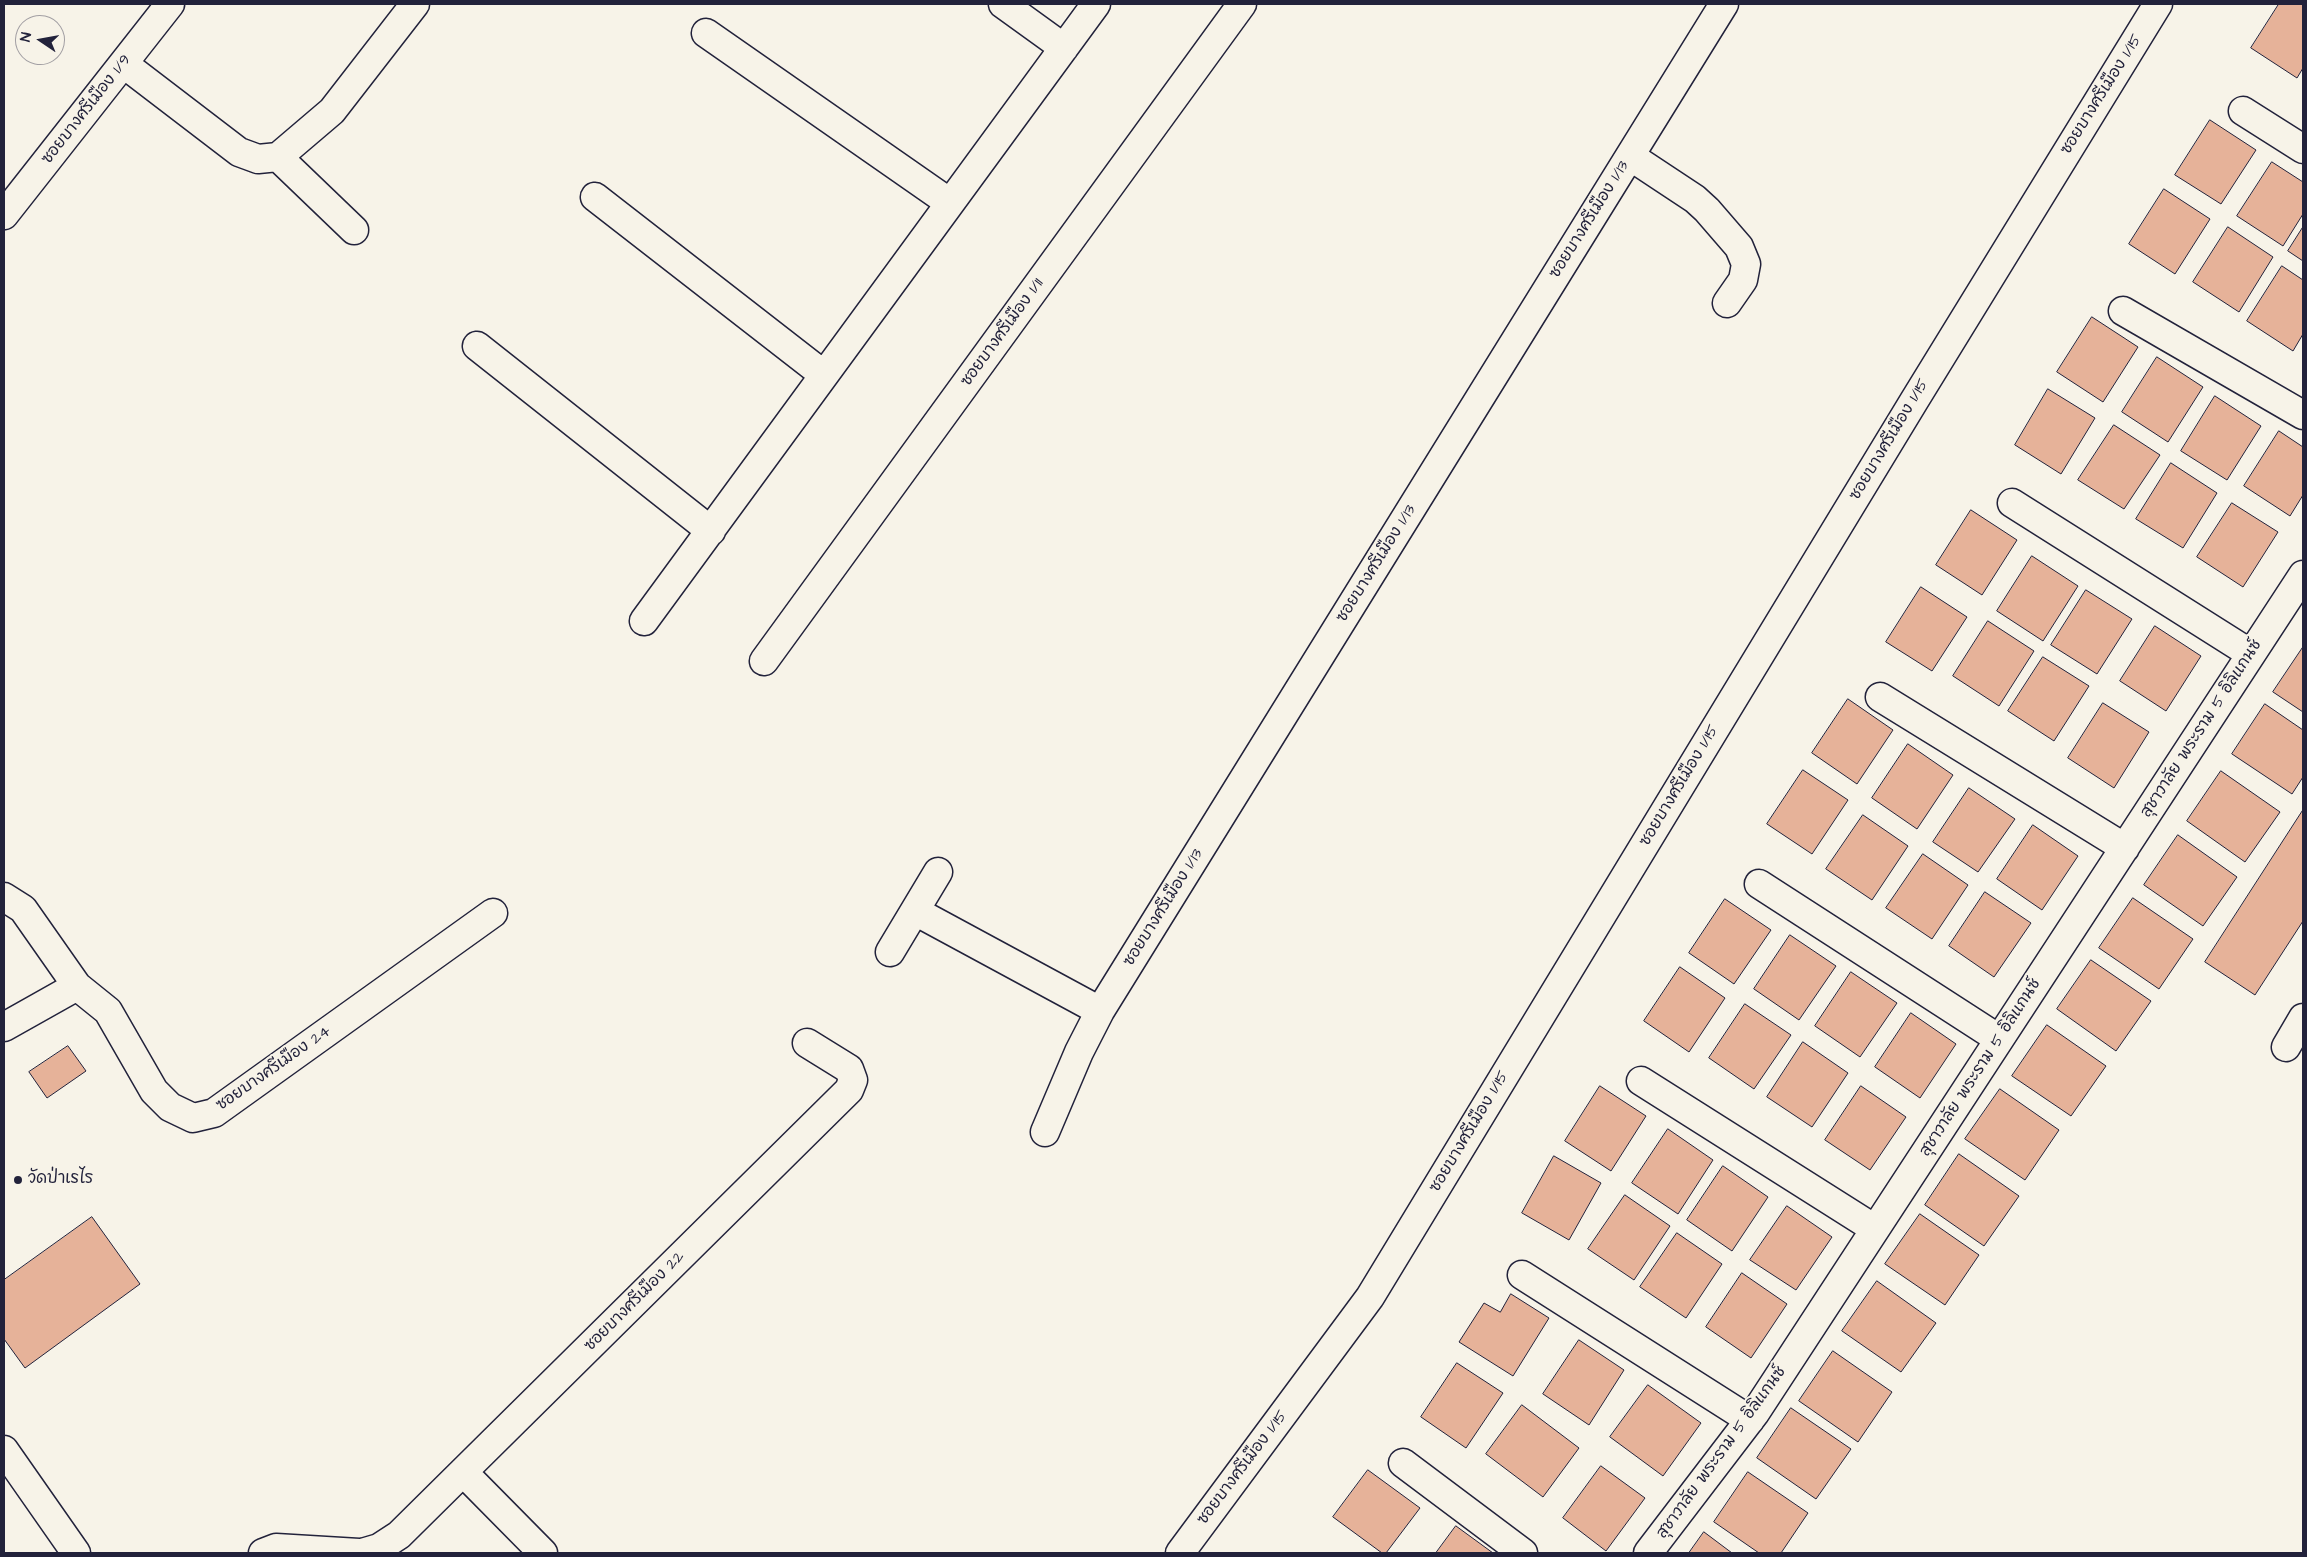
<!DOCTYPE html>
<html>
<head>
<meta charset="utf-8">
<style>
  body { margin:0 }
  #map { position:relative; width:2307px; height:1557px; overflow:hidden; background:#f7f3e8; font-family:"Architects Daughter",sans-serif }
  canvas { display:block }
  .frame { position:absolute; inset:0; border:5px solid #22223b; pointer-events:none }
  .north { position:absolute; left:15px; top:15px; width:50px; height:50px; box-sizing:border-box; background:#f7f3e8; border:1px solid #a29fa3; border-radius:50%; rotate:282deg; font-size:14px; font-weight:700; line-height:20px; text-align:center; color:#22223b }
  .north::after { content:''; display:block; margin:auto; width:18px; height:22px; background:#22223b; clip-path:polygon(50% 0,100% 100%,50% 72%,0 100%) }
</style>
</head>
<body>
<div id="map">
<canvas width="2307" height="1557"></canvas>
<div class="frame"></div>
<div class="north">N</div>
</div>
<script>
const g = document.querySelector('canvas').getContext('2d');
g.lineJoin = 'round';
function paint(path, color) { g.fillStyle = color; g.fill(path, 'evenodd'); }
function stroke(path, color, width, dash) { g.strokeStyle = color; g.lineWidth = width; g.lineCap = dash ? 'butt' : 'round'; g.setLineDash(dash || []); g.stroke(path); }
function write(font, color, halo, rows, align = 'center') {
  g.font = font + ' "Architects Daughter","Playpen Sans Thai",sans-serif'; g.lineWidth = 4; g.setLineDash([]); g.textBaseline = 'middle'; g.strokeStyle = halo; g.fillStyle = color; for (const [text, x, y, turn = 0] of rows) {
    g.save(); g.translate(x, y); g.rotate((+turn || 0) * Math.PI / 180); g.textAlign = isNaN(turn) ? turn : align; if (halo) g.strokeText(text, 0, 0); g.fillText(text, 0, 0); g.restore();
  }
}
const building = new Path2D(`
  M 2279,4 L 2303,4 L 2303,68 L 2297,78 L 2251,48 Z
  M 2210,120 L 2256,150 L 2221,204 L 2175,175 Z
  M 2272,162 L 2303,182 L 2303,214 L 2283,246 L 2237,216 Z
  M 2164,189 L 2210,219 L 2175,274 L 2129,244 Z
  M 2228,227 L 2273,257 L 2239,312 L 2193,282 Z
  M 2303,227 L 2303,261 L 2288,251 Z
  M 2282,266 L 2303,280 L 2303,334 L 2293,351 L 2247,321 Z
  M 2092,317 L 2138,347 L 2103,402 L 2057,372 Z
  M 2157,357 L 2203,387 L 2168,442 L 2122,412 Z
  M 2048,389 L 2095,418 L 2061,474 L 2015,445 Z
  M 2215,396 L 2261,426 L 2227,480 L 2181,451 Z
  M 2114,425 L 2160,455 L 2124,509 L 2078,480 Z
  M 2279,431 L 2303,447 L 2303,495 L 2290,516 L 2244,486 Z
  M 2171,463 L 2217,493 L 2183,548 L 2136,519 Z
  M 2232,503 L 2278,532 L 2243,587 L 2197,557 Z
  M 1971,510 L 2017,540 L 1982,595 L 1936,565 Z
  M 2032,556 L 2078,586 L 2043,641 L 1997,611 Z
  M 1921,587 L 1967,617 L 1932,671 L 1886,642 Z
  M 2086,590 L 2132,619 L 2097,674 L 2051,645 Z
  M 1988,621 L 2034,651 L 1999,706 L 1953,676 Z
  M 2155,626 L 2201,656 L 2166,711 L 2120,681 Z
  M 2303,647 L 2303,712 L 2273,692 Z
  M 2043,657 L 2089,686 L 2054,741 L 2008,711 Z
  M 1848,699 L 1893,730 L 1857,784 L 1812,753 Z
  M 2103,703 L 2149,732 L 2114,788 L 2068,758 Z
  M 2265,704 L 2303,730 L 2303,777 L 2292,794 L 2232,754 Z
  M 1908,744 L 1953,775 L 1917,829 L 1872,798 Z
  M 1803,770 L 1848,800 L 1812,854 L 1767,824 Z
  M 2221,771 L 2280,812 L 2245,862 L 2187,821 Z
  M 1969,788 L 2015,819 L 1978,872 L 1933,842 Z
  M 2303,810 L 2303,921 L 2255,995 L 2205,962 Z
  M 1863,815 L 1908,846 L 1872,900 L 1826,869 Z
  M 2033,825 L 2078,856 L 2042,910 L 1997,879 Z
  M 2178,835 L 2237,877 L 2203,926 L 2144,885 Z
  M 1923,854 L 1968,885 L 1932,939 L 1886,908 Z
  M 1985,892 L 2031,923 L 1994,977 L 1949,946 Z
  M 2133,898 L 2193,939 L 2159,989 L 2099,948 Z
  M 1725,899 L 1771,930 L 1734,984 L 1689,953 Z
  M 1790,935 L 1836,966 L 1799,1020 L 1754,989 Z
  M 2091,960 L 2151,1001 L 2116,1051 L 2057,1009 Z
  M 1680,967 L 1725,998 L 1689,1052 L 1644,1021 Z
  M 1851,972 L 1897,1003 L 1860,1057 L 1815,1026 Z
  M 1745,1004 L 1791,1035 L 1754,1089 L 1709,1058 Z
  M 1911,1013 L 1956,1044 L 1920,1098 L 1875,1067 Z
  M 2047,1025 L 2106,1066 L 2071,1116 L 2012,1076 Z
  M 1803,1042 L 1848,1073 L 1812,1127 L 1767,1097 Z
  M 68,1046 L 86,1071 L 47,1098 L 29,1072 Z
  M 1600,1086 L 1646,1116 L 1611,1171 L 1565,1141 Z
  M 1861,1086 L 1906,1117 L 1870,1170 L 1825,1140 Z
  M 2000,1089 L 2059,1130 L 2025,1180 L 1965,1139 Z
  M 1668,1129 L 1713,1160 L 1678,1214 L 1632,1183 Z
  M 1959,1154 L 2019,1196 L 1984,1246 L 1925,1205 Z
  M 1554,1156 L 1601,1183 L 1569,1240 L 1522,1213 Z
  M 1723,1166 L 1768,1197 L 1732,1251 L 1687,1220 Z
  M 1625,1195 L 1670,1226 L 1634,1280 L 1588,1249 Z
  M 1787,1206 L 1832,1237 L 1796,1290 L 1750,1260 Z
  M 1920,1214 L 1979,1255 L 1945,1305 L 1885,1264 Z
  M 92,1217 L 140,1284 L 25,1368 L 4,1339 L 4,1280 Z
  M 1677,1233 L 1722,1264 L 1686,1318 L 1640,1287 Z
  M 1742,1273 L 1787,1304 L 1751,1358 L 1706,1327 Z
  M 1877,1281 L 1936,1323 L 1901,1372 L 1842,1331 Z
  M 1511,1294 L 1549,1318 L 1513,1376 L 1459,1342 L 1484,1303 L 1500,1312 Z
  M 1579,1340 L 1624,1370 L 1589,1425 L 1543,1394 Z
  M 1833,1351 L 1892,1392 L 1858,1442 L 1799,1401 Z
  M 1457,1363 L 1503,1393 L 1466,1448 L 1421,1417 Z
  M 1648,1385 L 1701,1423 L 1663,1476 L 1610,1437 Z
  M 1522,1405 L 1579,1448 L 1543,1497 L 1486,1454 Z
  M 1791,1408 L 1851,1449 L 1816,1499 L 1757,1458 Z
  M 1601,1466 L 1645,1498 L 1606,1551 L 1563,1518 Z
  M 1368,1470 L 1420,1508 L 1386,1553 L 1382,1553 L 1333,1517 Z
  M 1748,1472 L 1808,1513 L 1781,1553 L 1759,1553 L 1714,1522 Z
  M 1456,1526 L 1493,1553 L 1436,1553 Z
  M 1704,1532 L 1732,1553 L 1689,1553 Z`);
paint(building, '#e6b299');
stroke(building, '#22223b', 1);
const minor = new Path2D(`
  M 1003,4 L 1064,48
  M 706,33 L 950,203
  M 124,64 L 239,152 L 258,159 L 278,157 L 332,111 L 415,4
  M 2243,111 L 2303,149
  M 1630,156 L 1695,199 L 1707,210 L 1739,247 L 1746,264 L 1743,280 L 1727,303
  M 278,157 L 354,230
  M 595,197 L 824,375
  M 4,215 L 170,4
  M 2123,311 L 2303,415
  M 477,346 L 711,531
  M 2012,503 L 2251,654
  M 644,621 L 1096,4
  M 764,661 L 1242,4
  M 1880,697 L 2125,848
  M 1759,884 L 1999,1039
  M 4,897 L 23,909 L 77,986
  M 915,911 L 1100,1011
  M 890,952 L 938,872
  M 4,1027 L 77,986 L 108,1011 L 154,1091 L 170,1107 L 193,1118 L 214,1113 L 493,913
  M 2286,1047 L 2303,1018
  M 1641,1081 L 1875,1229
  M 1045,1132 L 1079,1052 L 1100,1011 L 1724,4
  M 1522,1275 L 1750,1420
  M 4,1450 L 76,1553
  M 1403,1463 L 1523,1553
  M 463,1472 L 543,1553
  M 263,1553 L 276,1548 L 359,1553
  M 362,1553 L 379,1548 L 399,1535 L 849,1090 L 853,1080 L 849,1069 L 807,1043
  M 1180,1553 L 1370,1297 L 1914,401 L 2158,4
  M 1648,1553 L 1755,1413 L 2303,575`);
stroke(minor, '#22223b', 31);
stroke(minor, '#f7f3e8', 28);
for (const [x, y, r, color] of [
  [18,1180,5,"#22223b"]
]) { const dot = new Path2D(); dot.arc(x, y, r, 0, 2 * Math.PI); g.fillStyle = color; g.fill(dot); stroke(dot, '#f7f3e8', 2); }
write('16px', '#22223b', '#f7f3e8', [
  ["ซอยบางศรีเมือง 1/15",2102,95,-58],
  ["ซอยบางศรีเมือง 1/9",87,110,-52],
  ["ซอยบางศรีเมือง 1/13",1590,220,-58],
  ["ซอยบางศรีเมือง 1/11",1003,333,-54],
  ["ซอยบางศรีเมือง 1/15",1890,440,-59],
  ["ซอยบางศรีเมือง 1/13",1377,564,-58],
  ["สุชาวาลัย พระราม 5 อิลิแกนซ์",2202,729,-57],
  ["ซอยบางศรีเมือง 1/15",1680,786,-59],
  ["ซอยบางศรีเมือง 1/13",1164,908,-58],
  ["สุชาวาลัย พระราม 5 อิลิแกนซ์",1981,1068,-57],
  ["ซอยบางศรีเมือง 24",274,1069,-35],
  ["ซอยบางศรีเมือง 1/15",1470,1132,-59],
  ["ซอยบางศรีเมือง 22",635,1302,-45],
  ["สุชาวาลัย พระราม 5 อิลิแกนซ์",1722,1453,-54],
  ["ซอยบางศรีเมือง 1/15",1243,1468,-53]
]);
write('16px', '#22223b', '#f7f3e8', [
  ["วัดป่าเรไร",28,1180]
], 'left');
</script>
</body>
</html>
